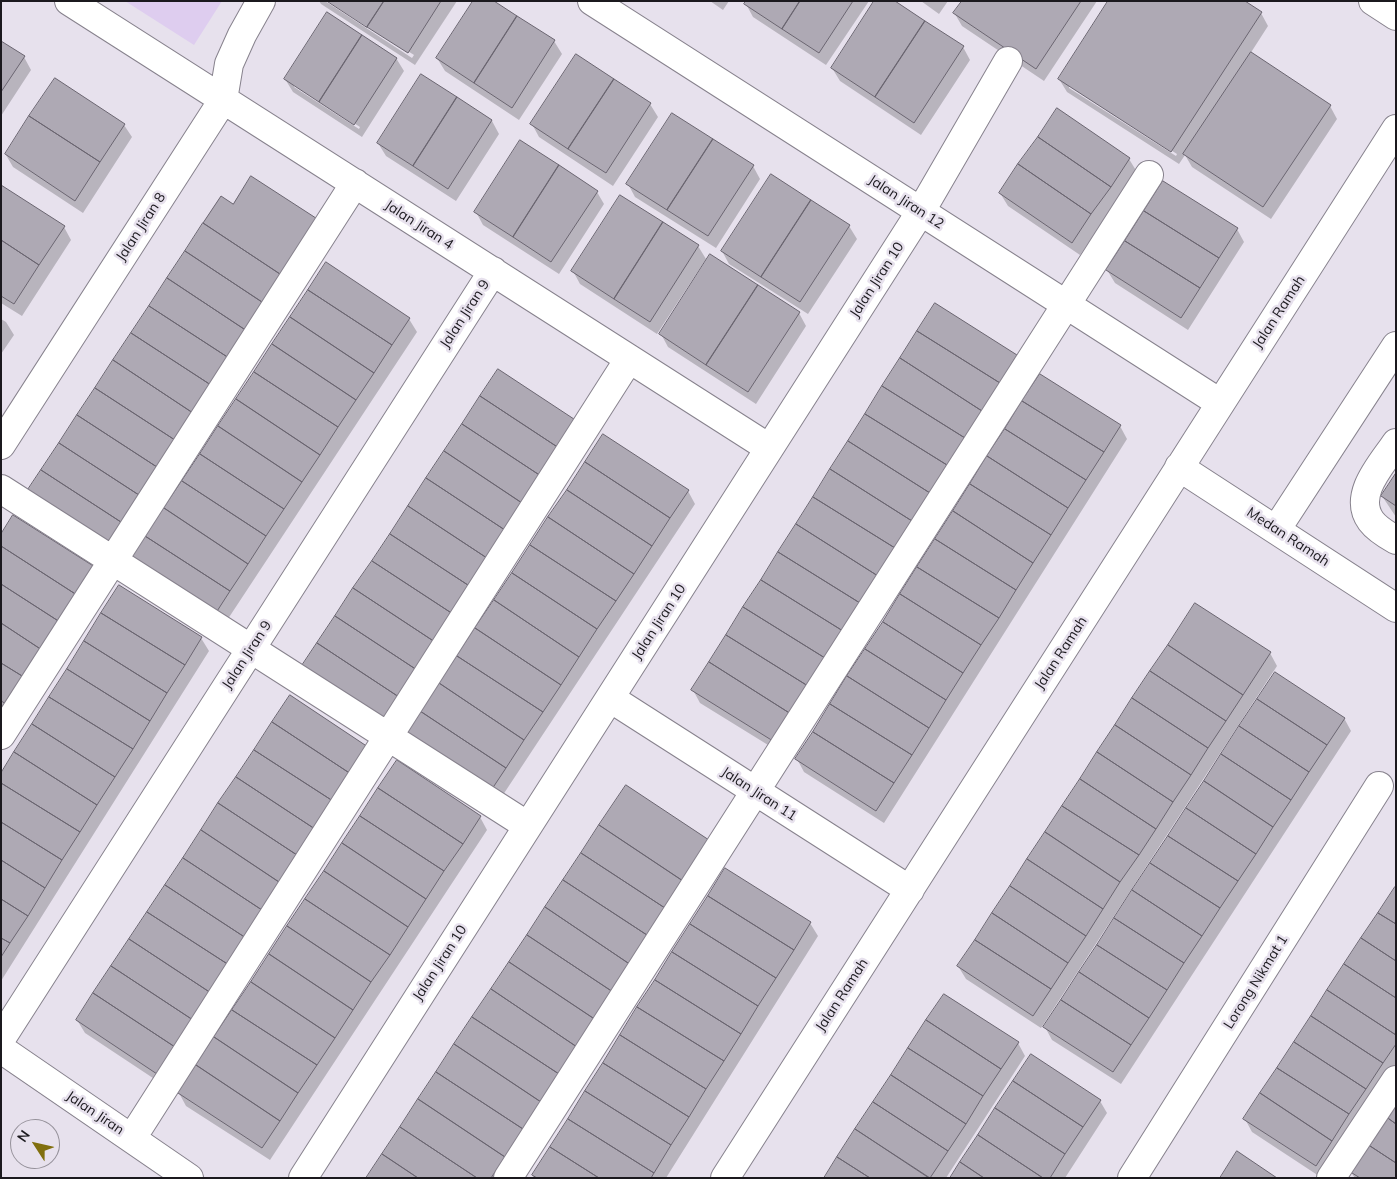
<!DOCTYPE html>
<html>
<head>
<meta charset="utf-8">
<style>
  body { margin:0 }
  #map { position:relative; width:1397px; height:1179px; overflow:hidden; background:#e7e1ed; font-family:Mulish,sans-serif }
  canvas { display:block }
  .frame { position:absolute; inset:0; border:2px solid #1b191e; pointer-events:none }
  .north { position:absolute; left:10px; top:1119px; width:50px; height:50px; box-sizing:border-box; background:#e7e1ed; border:1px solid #95919a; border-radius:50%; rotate:305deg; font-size:14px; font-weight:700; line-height:20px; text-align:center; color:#1b191e }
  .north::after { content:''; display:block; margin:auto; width:18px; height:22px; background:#816f0e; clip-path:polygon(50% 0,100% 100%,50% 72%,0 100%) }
</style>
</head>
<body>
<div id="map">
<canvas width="1397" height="1179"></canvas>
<div class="frame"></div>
<div class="north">N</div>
</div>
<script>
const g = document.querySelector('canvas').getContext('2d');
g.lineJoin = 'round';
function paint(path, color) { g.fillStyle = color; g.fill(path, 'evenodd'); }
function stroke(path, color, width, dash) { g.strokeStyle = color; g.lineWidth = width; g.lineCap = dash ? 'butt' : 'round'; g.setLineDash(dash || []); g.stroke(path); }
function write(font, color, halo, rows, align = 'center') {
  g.font = font + ' Mulish,sans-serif'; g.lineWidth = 5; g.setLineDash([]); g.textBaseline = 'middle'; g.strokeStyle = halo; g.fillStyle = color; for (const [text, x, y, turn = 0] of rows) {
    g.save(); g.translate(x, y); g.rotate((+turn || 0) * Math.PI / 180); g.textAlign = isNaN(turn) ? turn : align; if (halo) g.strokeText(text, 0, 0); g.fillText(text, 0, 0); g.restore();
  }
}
paint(new Path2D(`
  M 125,1 L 222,1 L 194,45 Z`), '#decdef');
paint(new Path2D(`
  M 319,1 L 325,1 L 412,58 L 414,55 L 330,1 L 457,1 L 415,65 L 321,4 Z
  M 710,1 L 729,1 L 723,10 Z
  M 747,1 L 869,1 L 826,65 L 753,17 L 746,4 Z
  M 921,1 L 948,1 L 939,14 Z
  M 963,1 L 1097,1 L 1044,81 L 962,26 L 955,14 Z
  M 1261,13 L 1268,26 L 1250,54 L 1330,106 L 1337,119 L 1271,219 L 1192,167 L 1185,155 L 1179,164 L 1067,92 L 1059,79 ZM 1069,85 L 1177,154 L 1176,156 L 1069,88 Z
  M 554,41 L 562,54 L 519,120 L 445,71 L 437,58 Z
  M 1,42 L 24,57 L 31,70 L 1,116 Z
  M 963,47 L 970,60 L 921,135 L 840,81 L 832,68 Z
  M 576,56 L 650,104 L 658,117 L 613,186 L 539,137 L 532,124 Z
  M 396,58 L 404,71 L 362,137 L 293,92 L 285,79 ZM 294,84 L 360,127 L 359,129 L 294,87 Z
  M 422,76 L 492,121 L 499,134 L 456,201 L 386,156 L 378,143 Z
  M 124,125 L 132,137 L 83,213 L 13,167 L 6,155 Z
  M 1129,159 L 1137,172 L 1080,255 L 1008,206 L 1000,193 Z
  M 753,166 L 760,179 L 716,248 L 635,197 L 628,184 Z
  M 771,176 L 849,226 L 857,239 L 808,314 L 729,264 L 722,251 Z
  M 1,186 L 64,227 L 71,240 L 22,316 L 1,303 Z
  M 597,192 L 604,204 L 559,274 L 483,225 L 476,212 Z
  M 621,196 L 698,246 L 706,259 L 657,334 L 580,284 L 573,271 Z
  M 1237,229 L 1244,242 L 1188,330 L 1115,283 L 1107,270 Z
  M 799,313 L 806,326 L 756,404 L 668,347 L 661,334 Z
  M 1,319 L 6,322 L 14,335 L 1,354 Z
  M 409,319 L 417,332 L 220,631 L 137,576 Z
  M 1016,356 L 1024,369 L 781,753 L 700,703 L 693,690 Z
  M 1120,426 L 1127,439 L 884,823 L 804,772 L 797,759 Z
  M 1396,476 L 1396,517 L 1382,496 Z
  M 688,491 L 695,504 L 495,807 L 411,751 Z
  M 1,536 L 104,583 L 1,742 Z
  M 119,587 L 201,638 L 209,651 L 1,981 L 1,775 Z
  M 1270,653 L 1277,666 L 1041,1028 L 966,979 L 958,966 Z
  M 290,697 L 165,1086 L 85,1033 L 77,1020 Z
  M 1344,718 L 1351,731 L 1121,1084 L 1052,1040 L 1045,1027 Z
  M 480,817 L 487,830 L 270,1160 L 186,1106 L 179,1093 Z
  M 711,843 L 506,1178 L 368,1178 Z
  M 725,870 L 810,923 L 818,936 L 666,1178 L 532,1178 Z
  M 1396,887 L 1396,1067 L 1322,1178 L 1252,1132 L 1245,1119 Z
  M 945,995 L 1018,1043 L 1025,1056 L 946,1178 L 825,1178 Z
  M 1100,1101 L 1107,1113 L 1065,1178 L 952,1178 Z
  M 1350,1171 L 1396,1178 L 1355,1178 Z`), '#0003');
const building = new Path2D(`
  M 327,1 L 384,1 L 367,27 Z
  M 384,1 L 441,1 L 408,53 L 367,27 Z
  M 473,1 L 494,1 L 517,16 L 474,83 L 436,58 Z
  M 746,1 L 800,1 L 782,29 L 744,4 Z
  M 800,1 L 853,1 L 819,53 L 782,29 Z
  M 874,1 L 895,1 L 925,21 L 875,97 L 831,68 Z
  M 962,1 L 1081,1 L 1036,69 L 953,13 Z
  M 1108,1 L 1245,1 L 1262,12 L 1171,152 L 1058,79 Z
  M 327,12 L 362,35 L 319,102 L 284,79 Z
  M 517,16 L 555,40 L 512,108 L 474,83 Z
  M 925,21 L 964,46 L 914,123 L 875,97 Z
  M 362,35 L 397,58 L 354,125 L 319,102 Z
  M 1,41 L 25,56 L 1,92 Z
  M 1251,52 L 1331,105 L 1263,207 L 1183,154 Z
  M 576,54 L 614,79 L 568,149 L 530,124 Z
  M 421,74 L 457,97 L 413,166 L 377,143 Z
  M 55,78 L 125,124 L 100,162 L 29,116 Z
  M 614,79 L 651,103 L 606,173 L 568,149 Z
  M 457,97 L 492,120 L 448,189 L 413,166 Z
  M 1057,108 L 1130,158 L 1111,187 L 1038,137 Z
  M 672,113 L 713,139 L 667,210 L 626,184 Z
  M 29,116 L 100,162 L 75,201 L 5,154 Z
  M 1038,137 L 1111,187 L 1091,214 L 1018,164 Z
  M 713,139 L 754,165 L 708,236 L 667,210 Z
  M 520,140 L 559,165 L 513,237 L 474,212 Z
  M 1018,164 L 1091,214 L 1072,243 L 999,193 Z
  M 559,165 L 598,191 L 551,262 L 513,237 Z
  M 771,174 L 811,200 L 761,277 L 721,251 Z
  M 251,176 L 322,222 L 286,278 L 203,223 L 221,196 L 233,204 Z
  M 1163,181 L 1238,228 L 1219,258 L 1144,211 Z
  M 1,185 L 65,226 L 39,265 L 1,240 Z
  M 620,195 L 663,222 L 614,299 L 571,271 Z
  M 811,200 L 850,225 L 800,302 L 761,277 Z
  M 1144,211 L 1219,258 L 1200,288 L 1125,241 Z
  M 663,222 L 699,245 L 650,322 L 614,299 Z
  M 203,223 L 286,278 L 268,306 L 185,251 Z
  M 1,240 L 39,265 L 14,304 L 1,296 Z
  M 1125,241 L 1200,288 L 1181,318 L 1106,270 Z
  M 185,251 L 268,306 L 250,333 L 167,278 Z
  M 710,254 L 758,285 L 706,365 L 659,334 Z
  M 326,262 L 410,318 L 392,345 L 308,290 Z
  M 167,278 L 250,333 L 232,360 L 149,306 Z
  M 758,285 L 800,312 L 748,392 L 706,365 Z
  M 308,290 L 392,345 L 374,373 L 290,317 Z
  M 935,303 L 1017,355 L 1000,383 L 917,331 Z
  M 149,306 L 232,360 L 214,387 L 131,333 Z
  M 290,317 L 374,373 L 356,400 L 272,344 Z
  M 917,331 L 1000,383 L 982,411 L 900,358 Z
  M 131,333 L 214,387 L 196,415 L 113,360 Z
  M 272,344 L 356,400 L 338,427 L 254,372 Z
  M 900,358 L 982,411 L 965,438 L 882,386 Z
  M 113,360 L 196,415 L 178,442 L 95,388 Z
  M 498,369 L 583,425 L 565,452 L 480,396 Z
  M 254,372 L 338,427 L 320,455 L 236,399 Z
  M 1040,374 L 1121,425 L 1104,452 L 1022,401 Z
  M 882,386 L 965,438 L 947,465 L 865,414 Z
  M 95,388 L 178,442 L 160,469 L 77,415 Z
  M 480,396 L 565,452 L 547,480 L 462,424 Z
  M 236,399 L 320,455 L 302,482 L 218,426 Z
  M 1022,401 L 1104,452 L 1086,480 L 1005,429 Z
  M 865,414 L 947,465 L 930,493 L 848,441 Z
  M 77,415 L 160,469 L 142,497 L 59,443 Z
  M 462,424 L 547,480 L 528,507 L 444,451 Z
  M 218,426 L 302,482 L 284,509 L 200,454 Z
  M 1005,429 L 1086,480 L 1068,508 L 987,456 Z
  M 603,434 L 689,490 L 670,518 L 585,462 Z
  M 848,441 L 930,493 L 912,521 L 830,469 Z
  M 59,443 L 142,497 L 124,524 L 41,470 Z
  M 444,451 L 528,507 L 511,534 L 426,478 Z
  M 200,454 L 284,509 L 266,536 L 182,481 Z
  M 987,456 L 1068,508 L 1051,535 L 970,484 Z
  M 585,462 L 670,518 L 652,546 L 567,490 Z
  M 830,469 L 912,521 L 895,548 L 813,497 Z
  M 41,470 L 124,524 L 106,552 L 23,497 Z
  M 1396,473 L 1396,506 L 1381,496 Z
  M 426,478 L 511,534 L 493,562 L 408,506 Z
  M 182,481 L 266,536 L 248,564 L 164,508 Z
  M 970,484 L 1051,535 L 1033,563 L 953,511 Z
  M 567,490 L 652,546 L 634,574 L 548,517 Z
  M 813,497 L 895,548 L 878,576 L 796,524 Z
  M 408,506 L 493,562 L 474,589 L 390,534 Z
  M 164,508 L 248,564 L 230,591 L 145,536 Z
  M 953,511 L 1033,563 L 1016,590 L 935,539 Z
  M 13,515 L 98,569 L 80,597 L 1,546 L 1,534 Z
  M 548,517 L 634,574 L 616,601 L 530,545 Z
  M 796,524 L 878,576 L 860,603 L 778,552 Z
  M 390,534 L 474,589 L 456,616 L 372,561 Z
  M 145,536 L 230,591 L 212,619 L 128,563 Z
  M 935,539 L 1016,590 L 999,618 L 917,567 Z
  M 530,545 L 616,601 L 597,629 L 512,573 Z
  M 1,546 L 80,597 L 63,624 L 1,584 Z
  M 778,552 L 860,603 L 843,631 L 761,580 Z
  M 372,561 L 456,616 L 438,644 L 353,588 Z
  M 917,567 L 999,618 L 981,645 L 900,594 Z
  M 512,573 L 597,629 L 579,657 L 494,600 Z
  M 761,580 L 843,631 L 825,658 L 743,607 Z
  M 1,584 L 63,624 L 45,652 L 1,623 Z
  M 119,585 L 202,637 L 185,665 L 101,613 Z
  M 353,588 L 438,644 L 420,672 L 335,616 Z
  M 900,594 L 981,645 L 963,673 L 883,622 Z
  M 494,600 L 579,657 L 561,685 L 475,628 Z
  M 1195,603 L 1271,652 L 1243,695 L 1168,645 Z
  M 743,607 L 825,658 L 808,686 L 726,635 Z
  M 101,613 L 185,665 L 167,693 L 84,641 Z
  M 335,616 L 420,672 L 402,699 L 317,643 Z
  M 883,622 L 963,673 L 946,700 L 865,649 Z
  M 1,623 L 45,652 L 27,679 L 1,663 Z
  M 475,628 L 561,685 L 543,712 L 457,656 Z
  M 726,635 L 808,686 L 791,714 L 709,662 Z
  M 84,641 L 167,693 L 150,721 L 67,669 Z
  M 317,643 L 402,699 L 384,726 L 299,670 Z
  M 1168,645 L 1243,695 L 1226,721 L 1150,671 Z
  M 865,649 L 946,700 L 929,728 L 847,676 Z
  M 457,656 L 543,712 L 524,740 L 439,683 Z
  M 709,662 L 791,714 L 773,741 L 691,690 Z
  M 1,663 L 27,679 L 10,706 L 1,701 Z
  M 67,669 L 150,721 L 133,749 L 49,697 Z
  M 1150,671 L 1226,721 L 1208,748 L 1132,698 Z
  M 1275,672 L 1345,718 L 1327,745 L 1257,699 Z
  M 847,676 L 929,728 L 912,755 L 830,704 Z
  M 439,683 L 524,740 L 506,768 L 420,711 Z
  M 290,695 L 371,749 L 354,776 L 272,722 Z
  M 49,697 L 133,749 L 115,777 L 32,724 Z
  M 1132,698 L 1208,748 L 1191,775 L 1115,725 Z
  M 1257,699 L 1327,745 L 1309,772 L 1239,726 Z
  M 830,704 L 912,755 L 894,783 L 813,732 Z
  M 420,711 L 506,768 L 488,795 L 402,739 Z
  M 272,722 L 354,776 L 336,803 L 254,750 Z
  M 32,724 L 115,777 L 97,805 L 14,752 Z
  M 1115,725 L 1191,775 L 1173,802 L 1097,752 Z
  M 1239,726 L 1309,772 L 1291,800 L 1221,754 Z
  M 813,732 L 894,783 L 876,811 L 795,759 Z
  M 254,750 L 336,803 L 318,831 L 236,777 Z
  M 14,752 L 97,805 L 80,832 L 1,783 L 1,773 Z
  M 1097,752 L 1173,802 L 1156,829 L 1080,779 Z
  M 1221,754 L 1291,800 L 1273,827 L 1204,781 Z
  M 397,760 L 481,816 L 463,844 L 378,788 Z
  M 236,777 L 318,831 L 300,857 L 218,803 Z
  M 1080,779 L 1156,829 L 1139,855 L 1062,806 Z
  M 1204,781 L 1273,827 L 1256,854 L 1186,808 Z
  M 1,783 L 80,832 L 62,860 L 1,822 Z
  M 626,785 L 712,842 L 686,883 L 599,825 Z
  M 378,788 L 463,844 L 444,871 L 360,816 Z
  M 218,803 L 300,857 L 282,884 L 201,830 Z
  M 1062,806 L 1139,855 L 1120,882 L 1045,832 Z
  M 1186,808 L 1256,854 L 1238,881 L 1168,836 Z
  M 360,816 L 444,871 L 426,899 L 342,843 Z
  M 1,822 L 62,860 L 45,888 L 1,860 Z
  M 599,825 L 686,883 L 668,910 L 581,853 Z
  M 201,830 L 282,884 L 265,912 L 183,858 Z
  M 1045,832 L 1120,882 L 1103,909 L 1027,859 Z
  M 1168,836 L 1238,881 L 1220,908 L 1150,863 Z
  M 342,843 L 426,899 L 408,927 L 324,871 Z
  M 581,853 L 668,910 L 650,937 L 563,880 Z
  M 183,858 L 265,912 L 246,938 L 165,885 Z
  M 1027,859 L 1103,909 L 1086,936 L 1010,886 Z
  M 1,860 L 45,888 L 28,916 L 1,899 Z
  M 1150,863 L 1220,908 L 1202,936 L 1132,890 Z
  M 725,868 L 811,922 L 794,950 L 708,896 Z
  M 324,871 L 408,927 L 390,955 L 305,899 Z
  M 563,880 L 650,937 L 631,965 L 545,907 Z
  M 165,885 L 246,938 L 229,965 L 147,912 Z
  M 1010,886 L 1086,936 L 1068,963 L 992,913 Z
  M 1395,887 L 1396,888 L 1396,924 L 1378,913 Z
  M 1132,890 L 1202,936 L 1184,963 L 1114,918 Z
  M 708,896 L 794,950 L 776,978 L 690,924 Z
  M 1,899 L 28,916 L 10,943 L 1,938 Z
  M 305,899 L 390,955 L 371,982 L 287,926 Z
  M 545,907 L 631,965 L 613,992 L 527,935 Z
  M 147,912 L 229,965 L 211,993 L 129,939 Z
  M 992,913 L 1068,963 L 1051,989 L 975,940 Z
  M 1378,913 L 1396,924 L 1396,961 L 1361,938 Z
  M 1114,918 L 1184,963 L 1167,990 L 1097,945 Z
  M 690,924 L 776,978 L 758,1006 L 672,952 Z
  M 287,926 L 371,982 L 353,1010 L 269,954 Z
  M 527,935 L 613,992 L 596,1020 L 509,962 Z
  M 1,938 L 10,943 L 1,957 Z
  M 1361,938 L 1396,961 L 1396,998 L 1344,964 Z
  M 129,939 L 211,993 L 193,1020 L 111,966 Z
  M 975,940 L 1051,989 L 1033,1016 L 957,966 Z
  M 1097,945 L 1167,990 L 1149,1018 L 1079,972 Z
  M 672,952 L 758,1006 L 741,1034 L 655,980 Z
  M 269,954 L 353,1010 L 335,1038 L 251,982 Z
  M 509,962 L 596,1020 L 577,1047 L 491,989 Z
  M 1344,964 L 1396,998 L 1396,1035 L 1327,990 Z
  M 111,966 L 193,1020 L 175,1047 L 93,993 Z
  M 1079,972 L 1149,1018 L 1131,1045 L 1061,1000 Z
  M 655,980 L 741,1034 L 724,1061 L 637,1007 Z
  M 251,982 L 335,1038 L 317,1065 L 232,1010 Z
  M 491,989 L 577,1047 L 559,1074 L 472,1017 Z
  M 1327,990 L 1396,1035 L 1396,1044 L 1383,1063 L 1311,1016 Z
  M 93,993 L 175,1047 L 157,1074 L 76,1020 Z
  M 944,994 L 1019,1042 L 1001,1069 L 926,1020 Z
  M 1061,1000 L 1131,1045 L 1113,1072 L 1043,1027 Z
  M 637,1007 L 724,1061 L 706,1089 L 620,1035 Z
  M 232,1010 L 317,1065 L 298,1093 L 214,1037 Z
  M 1311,1016 L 1383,1063 L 1366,1089 L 1294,1042 Z
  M 472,1017 L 559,1074 L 541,1102 L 454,1044 Z
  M 926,1020 L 1001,1069 L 983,1096 L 908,1048 Z
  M 620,1035 L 706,1089 L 689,1117 L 603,1063 Z
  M 214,1037 L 298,1093 L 280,1121 L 196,1065 Z
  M 1294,1042 L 1366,1089 L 1349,1114 L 1277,1068 Z
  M 454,1044 L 541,1102 L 523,1129 L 436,1072 Z
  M 908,1048 L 983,1096 L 966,1124 L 891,1075 Z
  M 1031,1054 L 1101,1100 L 1083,1127 L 1013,1081 Z
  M 603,1063 L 689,1117 L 671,1145 L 585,1091 Z
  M 196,1065 L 280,1121 L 262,1148 L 178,1093 Z
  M 1277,1068 L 1349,1114 L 1332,1141 L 1260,1093 Z
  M 436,1072 L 523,1129 L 505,1157 L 418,1099 Z
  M 891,1075 L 966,1124 L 948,1151 L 873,1102 Z
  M 1013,1081 L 1083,1127 L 1065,1154 L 995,1108 Z
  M 585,1091 L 671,1145 L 654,1173 L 568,1119 Z
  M 1260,1093 L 1332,1141 L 1316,1166 L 1243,1119 Z
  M 418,1099 L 505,1157 L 491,1178 L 477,1178 L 400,1127 Z
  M 1396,1100 L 1396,1124 L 1385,1116 Z
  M 873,1102 L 948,1151 L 930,1178 L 855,1129 Z
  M 995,1108 L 1065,1154 L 1050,1178 L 1043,1178 L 978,1135 Z
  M 1385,1116 L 1396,1124 L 1396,1163 L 1367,1144 Z
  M 568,1119 L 654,1173 L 651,1178 L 599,1178 L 550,1147 Z
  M 400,1127 L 477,1178 L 418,1178 L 382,1154 Z
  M 855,1129 L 929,1178 L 870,1178 L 837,1157 Z
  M 978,1135 L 1043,1178 L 984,1178 L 960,1162 Z
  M 1367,1144 L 1396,1163 L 1396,1178 L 1360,1178 L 1349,1171 Z
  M 550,1147 L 599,1178 L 537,1178 L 532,1175 Z
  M 1237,1151 L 1277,1178 L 1220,1178 Z
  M 382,1154 L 418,1178 L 366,1178 Z
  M 837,1157 L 870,1178 L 824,1178 Z
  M 960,1162 L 984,1178 L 950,1178 Z`);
paint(building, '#aea9b4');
stroke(building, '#6a6570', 1);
const minor = new Path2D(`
  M 69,1 L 769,448
  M 592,1 L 1220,403
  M 1373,1 L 1396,16
  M 1396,443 C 1382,464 1352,495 1371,521 C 1377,529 1387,535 1396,540
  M 1,445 L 223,100 L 229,64 L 242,35 L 261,1
  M 1179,467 L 1396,608
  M 1,489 L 528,826
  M 1276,530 L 1396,346
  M 610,698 L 910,890
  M 1,735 L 355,183
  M 1,1039 L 493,271
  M 1,1049 L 189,1178
  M 132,1138 L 629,359
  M 303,1178 L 921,211 L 1008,61
  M 508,1178 L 1149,175
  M 725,1178 L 1396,129
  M 1132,1178 L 1379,786
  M 1331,1178 L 1396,1080`);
stroke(minor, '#87828d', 30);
stroke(minor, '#fff', 28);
write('14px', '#1b191e', '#e7e1ed', [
  ["Jalan Jiran 12",906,202,33],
  ["Jalan Jiran 4",419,225,33],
  ["Jalan Jiran 8",141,227,-57],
  ["Jalan Jiran 10",877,280,-57],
  ["Jalan Ramah",1279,312,-57],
  ["Jalan Jiran 9",465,314,-57],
  ["Medan Ramah",1288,537,33],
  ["Jalan Jiran 10",659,622,-57],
  ["Jalan Ramah",1061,653,-57],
  ["Jalan Jiran 9",247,655,-57],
  ["Jalan Jiran 11",759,794,33],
  ["Jalan Jiran 10",440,963,-57],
  ["Lorong Nikmat 1",1256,982,-58],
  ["Jalan Ramah",842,995,-57],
  ["Jalan Jiran",95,1113,34]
]);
</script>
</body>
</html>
